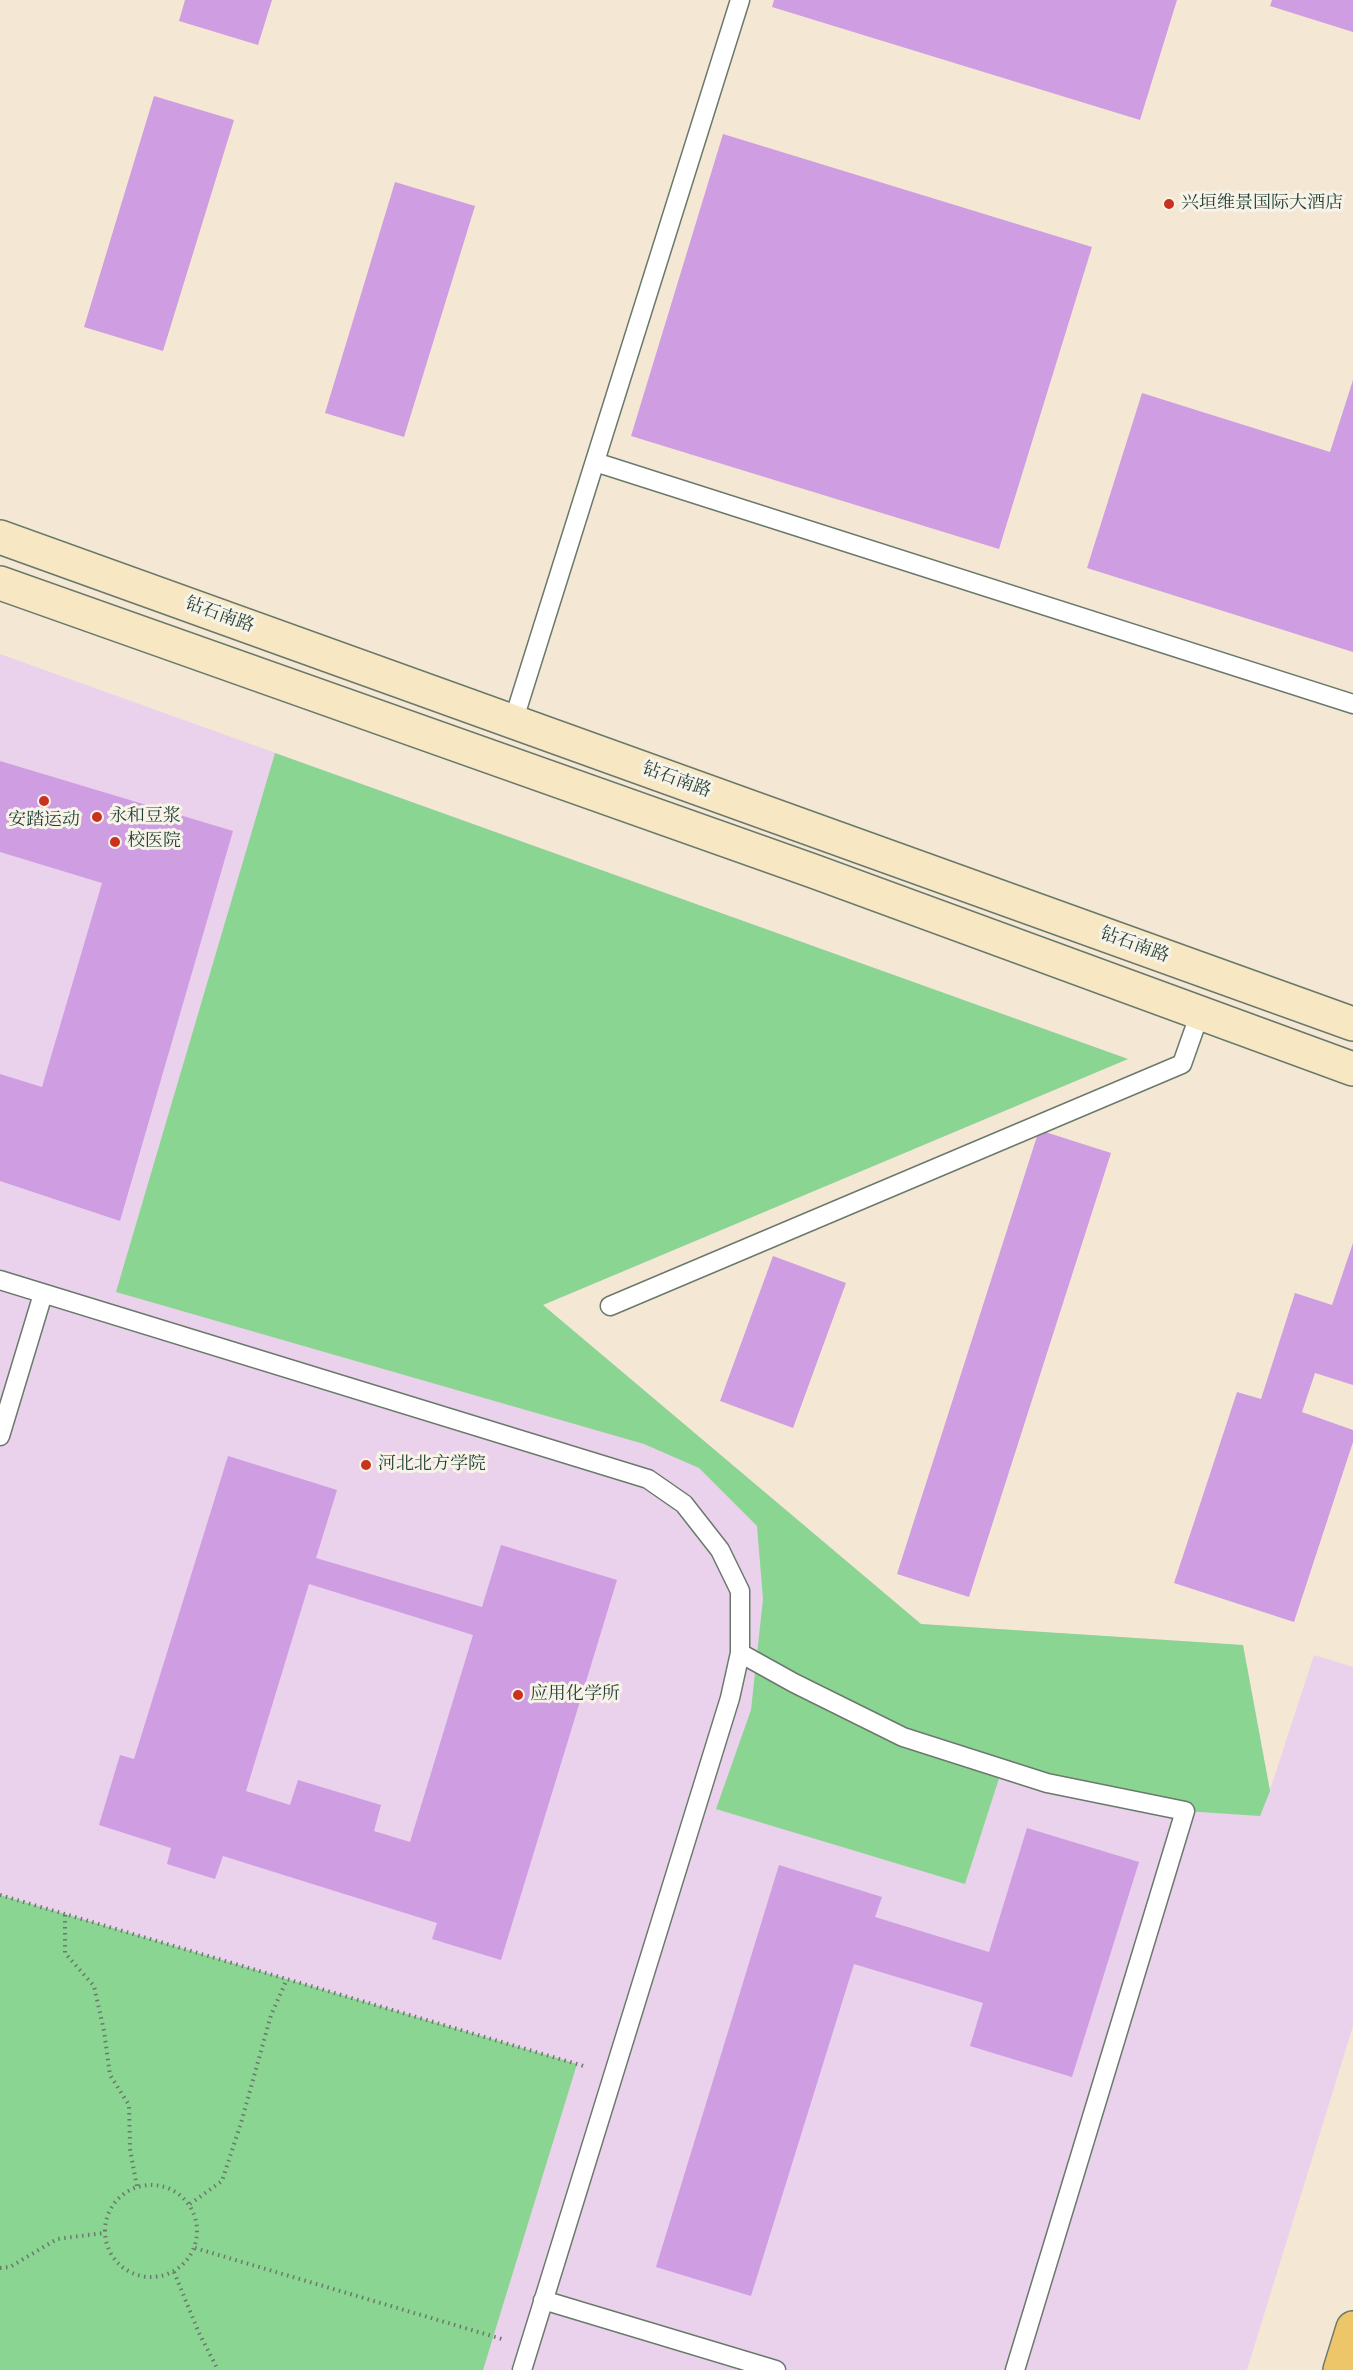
<!DOCTYPE html>
<html>
<head>
<meta charset="utf-8">
<style>
  body { margin:0 }
  canvas { display:block; background:#f4e8d4 }
</style>
</head>
<body>
<canvas width="1353" height="2370"></canvas>
<script>
const g = document.querySelector('canvas').getContext('2d');
g.lineJoin = 'round';
function paint(path, color) { g.fillStyle = color; g.fill(path, 'evenodd'); }
function stroke(path, color, width, dash) { g.strokeStyle = color; g.lineWidth = width; g.lineCap = dash ? 'butt' : 'round'; g.setLineDash(dash || []); g.stroke(path); }
function write(font, color, halo, rows, align = 'center') {
  g.font = font + ' "IM FELL English","Noto Serif SC",serif'; g.lineWidth = 6; g.setLineDash([]); g.textBaseline = 'middle'; g.strokeStyle = halo; g.fillStyle = color; for (const [text, x, y, turn = 0] of rows) {
    g.save(); g.translate(x, y); g.rotate((+turn || 0) * Math.PI / 180); g.textAlign = isNaN(turn) ? turn : align; if (halo) g.strokeText(text, 0, 0); g.fillText(text, 0, 0); g.restore();
  }
}
paint(new Path2D(`
  M 0,654 L 1128,1059 L 543,1305 L 921,1624 L 1243,1645 L 1270,1790 L 1314,1655 L 1353,1667 L 1353,2026 L 1247,2370 L 0,2370 Z`), '#ead1ec');
paint(new Path2D(`
  M 275,753 L 1128,1059 L 543,1305 L 921,1624 L 1243,1645 L 1270,1791 L 1260,1816 L 1185,1811 L 1002,1769 L 965,1884 L 716,1809 L 751,1710 L 763,1599 L 757,1526 L 699,1468 L 644,1444 L 116,1292 Z
  M 0,1895 L 577,2064 L 483,2370 L 0,2370 Z`), '#8bd592');
paint(new Path2D(`
  M 185,0 L 272,0 L 258,45 L 179,21 Z
  M 774,0 L 1177,0 L 1140,120 L 772,7 Z
  M 1272,0 L 1353,0 L 1353,32 L 1270,6 Z
  M 154,96 L 234,120 L 163,351 L 84,327 Z
  M 723,134 L 1092,247 L 999,549 L 631,436 Z
  M 395,182 L 475,206 L 404,437 L 325,413 Z
  M 1353,380 L 1353,652 L 1087,568 L 1142,393 L 1330,452 Z
  M 0,761 L 233,831 L 120,1221 L 0,1181 L 0,1074 L 42,1087 L 102,883 L 0,852 Z
  M 1039,1130 L 1111,1153 L 969,1597 L 897,1574 Z
  M 1353,1243 L 1353,1385 L 1315,1373 L 1302,1412 L 1353,1430 L 1353,1442 L 1294,1622 L 1174,1583 L 1237,1392 L 1261,1399 L 1295,1293 L 1332,1305 Z
  M 773,1256 L 846,1283 L 793,1428 L 720,1401 Z
  M 228,1456 L 337,1490 L 316,1558 L 482,1607 L 501,1545 L 617,1580 L 501,1960 L 432,1939 L 437,1923 L 223,1856 L 215,1879 L 167,1864 L 171,1848 L 99,1825 L 120,1755 L 134,1759 ZM 309,1584 L 473,1635 L 410,1842 L 374,1831 L 381,1805 L 298,1780 L 290,1805 L 246,1791 Z
  M 1027,1828 L 1139,1862 L 1072,2077 L 970,2046 L 983,2003 L 854,1964 L 751,2296 L 656,2267 L 779,1865 L 882,1897 L 875,1917 L 989,1952 Z`), '#cf9de2');
const service = new Path2D(`
  M 595,462 L 1353,704
  M 513,722 L 740,0
  M 0,1280 L 648,1479 L 684,1504 L 720,1550 L 740,1591 L 740,1653 L 730,1698 L 522,2370
  M 610,1306 L 1182,1064 L 1200,1013
  M 0,1436 L 43,1294
  M 740,1653 L 794,1683 L 903,1737 L 1047,1783 L 1185,1811 L 1015,2370
  M 543,2300 L 776,2370`);
const secondary = new Path2D(`
  M 0,537 L 1353,1024
  M 0,583 L 813,871 L 1353,1069`);
const primary = new Path2D(`
  M 1340,2370 L 1353,2328`);
stroke(service, '#6a796c', 21);
stroke(secondary, '#6a796c', 36);
stroke(primary, '#6a796c', 36);
stroke(new Path2D(`
  M 0,1895 L 587,2067
  M 65,1915 L 65,1953 L 94,1986 L 104,2031 L 110,2075 L 129,2105 L 130,2149 L 137,2187
  M105 2231a46 46 0 1 1 92 0a46 46 0 1 1-92 0Z
  M 190,2204 L 222,2181 L 241,2123 L 271,2015 L 287,1979
  M 195,2248 L 502,2339
  M 0,2268 L 10,2267 L 57,2239 L 104,2233
  M 174,2272 L 199,2333 L 218,2370`), '#6a796c', 4, [1.5, 4.5]);
stroke(service, '#fff', 18);
stroke(secondary, '#f7e8c3', 33);
stroke(primary, '#ecc669', 33);
for (const [x, y, r, color] of [
  [1169,204,6,"#c8321e"],
  [44,801,6,"#c8321e"],
  [97,817,6,"#c8321e"],
  [115,842,6,"#c8321e"],
  [366,1465,6,"#c8321e"],
  [518,1695,6,"#c8321e"]
]) { const dot = new Path2D(); dot.arc(x, y, r, 0, 2 * Math.PI); g.fillStyle = color; g.fill(dot); stroke(dot, '#f7f3e8', 2); }
write('18px', '#1f3d34', '#f7f3e8', [
  ["兴垣维景国际大酒店",1181,204],
  ["永和豆浆",109,817],
  ["安踏运动",44,821,"center"],
  ["校医院",127,842],
  ["河北北方学院",378,1465],
  ["应用化学所",530,1695]
], 'left');
write('18px', '#1f3d34', '#f7f3e8', [
  ["钻石南路",219,616,20],
  ["钻石南路",676,781,20],
  ["钻石南路",1134,946,20]
]);
</script>
</body>
</html>
